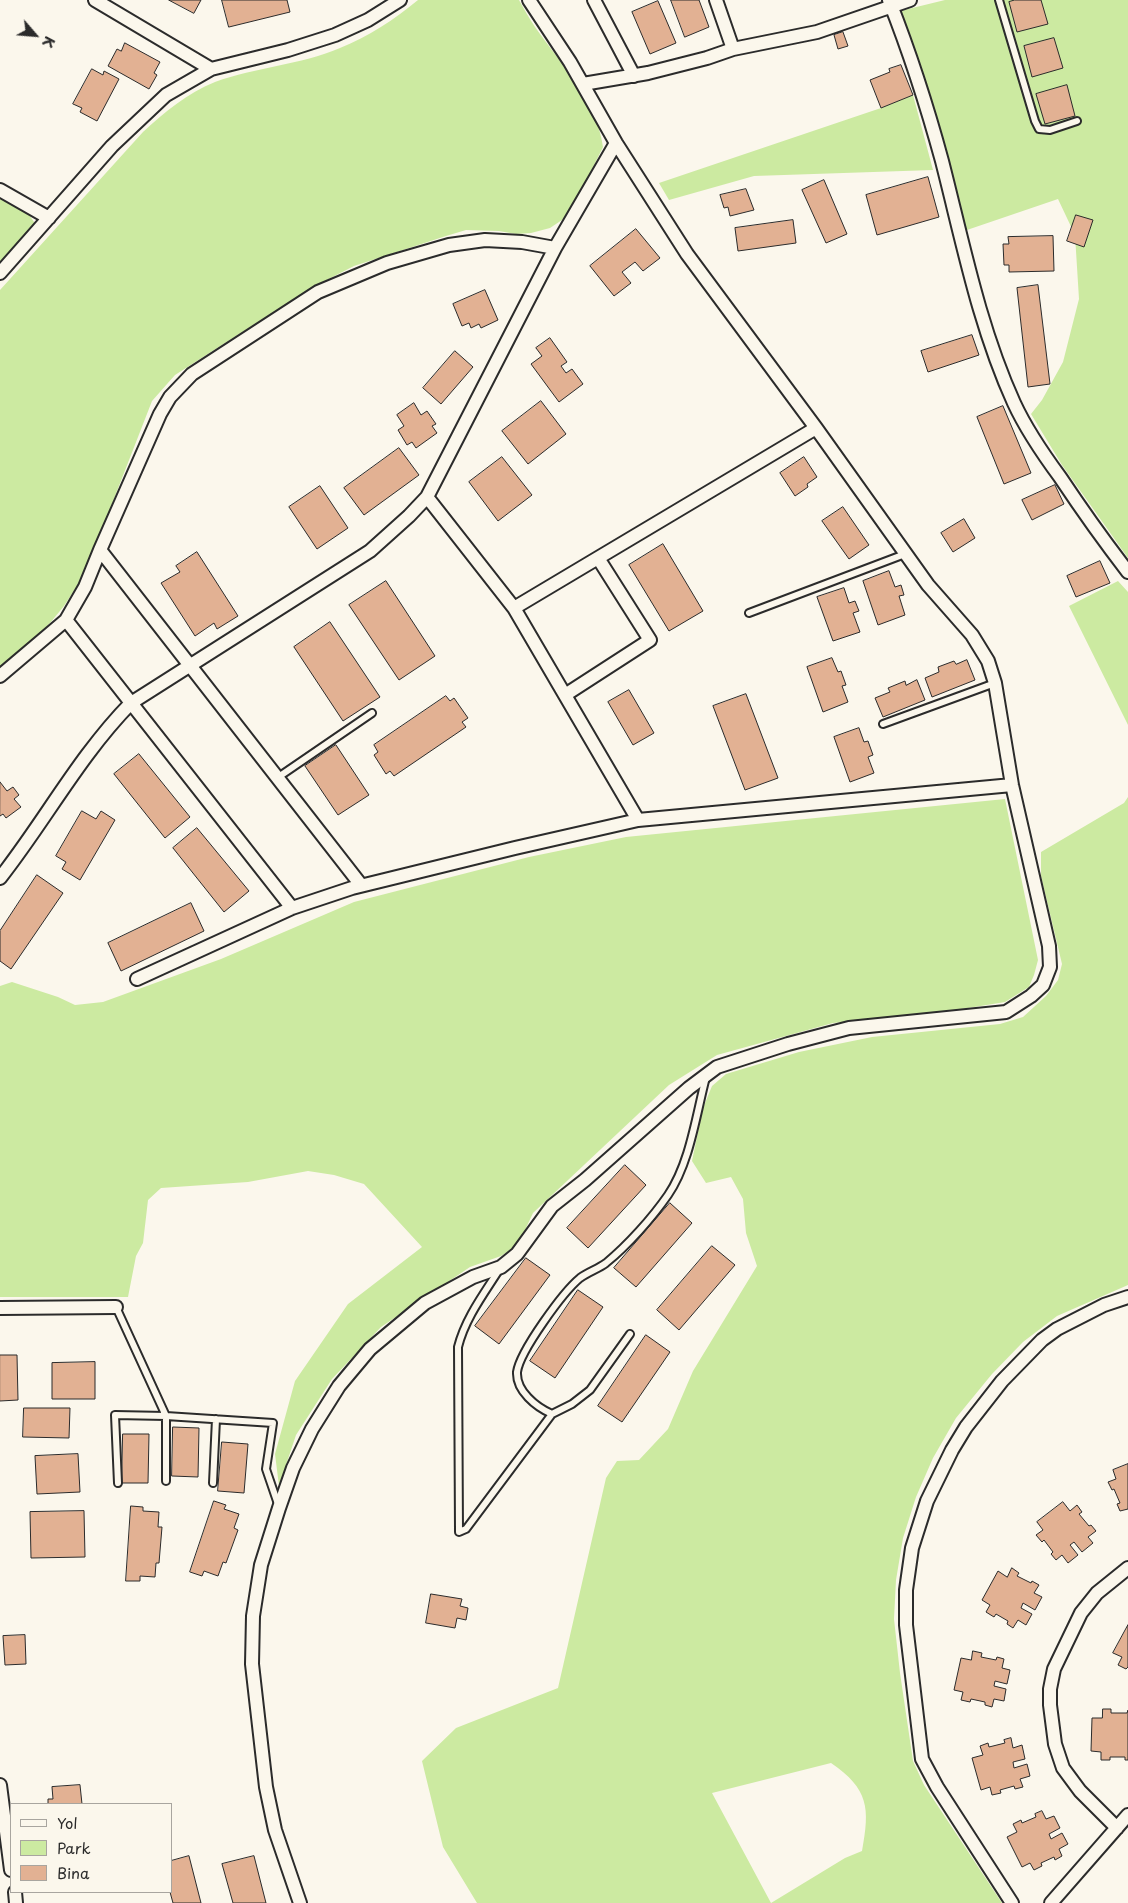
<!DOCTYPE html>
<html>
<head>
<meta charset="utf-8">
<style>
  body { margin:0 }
  #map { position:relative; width:1128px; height:1903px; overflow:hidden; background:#fbf7ec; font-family:"Playpen Sans",sans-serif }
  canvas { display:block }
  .legend { position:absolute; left:10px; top:1803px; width:162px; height:90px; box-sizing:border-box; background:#fbf7ec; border:1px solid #a8a59f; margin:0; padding:6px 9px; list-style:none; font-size:15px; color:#2b2b2b }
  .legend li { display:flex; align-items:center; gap:10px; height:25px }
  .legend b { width:25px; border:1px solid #a8a59f }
  .north { position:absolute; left:10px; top:10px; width:50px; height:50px; -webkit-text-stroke:4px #fbf7ec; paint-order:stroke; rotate:117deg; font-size:14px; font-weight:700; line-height:20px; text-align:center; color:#2b2b2b }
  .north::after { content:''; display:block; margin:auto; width:18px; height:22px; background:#2b2b2b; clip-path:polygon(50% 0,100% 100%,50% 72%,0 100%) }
</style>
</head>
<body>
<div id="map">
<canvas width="1128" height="1903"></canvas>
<ul class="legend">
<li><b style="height:6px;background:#fbf7ec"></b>Yol</li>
<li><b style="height:14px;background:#cceaa1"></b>Park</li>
<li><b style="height:14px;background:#e2b193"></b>Bina</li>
</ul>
<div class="north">K</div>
</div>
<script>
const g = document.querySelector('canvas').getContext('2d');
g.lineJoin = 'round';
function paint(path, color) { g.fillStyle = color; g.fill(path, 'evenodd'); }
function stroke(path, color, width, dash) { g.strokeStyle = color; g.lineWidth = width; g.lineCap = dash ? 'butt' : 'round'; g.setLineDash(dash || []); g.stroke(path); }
paint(new Path2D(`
  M 418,0 L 519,0 C 524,9 529,18 535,27 C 560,63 597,101 603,147 L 573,208 L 562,220 L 550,228 L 531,233 L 516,234 L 499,231 L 466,230 L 446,236 L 354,266 L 311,288 L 175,375 L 152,401 L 103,527 L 77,586 L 64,606 L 50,623 L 28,645 L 0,668 L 0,290 L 143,132 C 165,112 187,93 215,82 C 256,67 300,65 340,48 C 368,37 395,19 418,0 Z
  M 945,0 L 1128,0 L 1128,558 L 1062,465 L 1031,414 L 1042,400 L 1063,362 L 1079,299 L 1075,235 L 1058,199 L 964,231 L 955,190 L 900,11 Z
  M 913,95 L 933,170 L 754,176 L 669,200 L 659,183 L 881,108 Z
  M 0,196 L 28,213 L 36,225 L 0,265 Z
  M 1118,581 L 1128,592 L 1128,725 L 1069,606 Z
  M 1128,797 L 1128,1285 L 1057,1316 L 1023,1342 L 992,1374 L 956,1418 L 933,1458 L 916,1497 L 903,1538 L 896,1580 L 894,1619 L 900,1673 L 913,1761 L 924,1785 L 1002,1903 L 477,1903 L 443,1847 L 422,1761 L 456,1728 L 558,1688 L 606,1478 L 617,1461 L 639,1460 L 668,1429 L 693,1371 L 757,1266 L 746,1233 L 743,1199 L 731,1177 L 706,1183 L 692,1161 L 703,1108 L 712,1086 L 726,1074 L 799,1052 L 872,1037 L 1000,1024 L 1023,1017 L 1046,996 L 1058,980 L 1062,964 L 1041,876 L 1041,852 L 1124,803 ZM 831,1763 C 869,1789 870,1808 862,1851 L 845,1858 L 771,1903 L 712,1793 Z
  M 1005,799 L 1038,960 L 1034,975 L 1029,987 L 1005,1002 L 956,1010 L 833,1023 L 717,1055 L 669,1085 L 533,1213 L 518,1245 L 501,1256 L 470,1267 L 381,1327 L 332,1379 L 296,1435 L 279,1486 L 275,1454 L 295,1381 L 348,1304 L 422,1247 L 364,1184 L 334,1175 L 308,1171 L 248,1182 L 161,1188 L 148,1200 L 143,1243 L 136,1256 L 128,1297 L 0,1297 L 0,986 L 12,982 L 58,997 L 75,1005 L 103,1002 L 221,959 L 354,902 L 529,857 L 626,837 Z`), '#cceaa1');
const building = new Path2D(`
  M 169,0 L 201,0 L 194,13 Z
  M 222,0 L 287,0 L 290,12 L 229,27 Z
  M 671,0 L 699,0 L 709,27 L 685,37 Z
  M 1015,0 L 1041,0 L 1048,24 L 1017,32 L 1009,2 Z
  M 658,1 L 676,43 L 650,54 L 632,12 Z
  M 843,32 L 848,46 L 838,49 L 834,35 Z
  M 1054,38 L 1063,68 L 1032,77 L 1024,46 Z
  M 125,43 L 160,62 L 154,73 L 157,75 L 149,89 L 108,66 L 117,49 L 121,51 Z
  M 901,65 L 913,95 L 881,108 L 870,80 L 890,72 L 889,69 Z
  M 92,69 L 103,75 L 104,71 L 119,79 L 97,121 L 80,112 L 82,108 L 73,104 Z
  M 1067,85 L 1075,116 L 1045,124 L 1036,94 Z
  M 928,177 L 939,217 L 877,235 L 866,195 Z
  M 824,180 L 847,234 L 826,243 L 802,190 Z
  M 746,189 L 754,210 L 730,216 L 728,207 L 724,208 L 720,195 Z
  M 1076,215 L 1093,220 L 1084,247 L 1067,241 Z
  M 793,220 L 796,243 L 738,251 L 735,228 Z
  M 636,229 L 660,258 L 643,271 L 635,262 L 622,272 L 631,283 L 614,296 L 590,266 Z
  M 1053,236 L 1054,271 L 1009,272 L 1009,265 L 1004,265 L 1003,244 L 1009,244 L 1008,237 Z
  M 1038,285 L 1050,384 L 1028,387 L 1017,288 Z
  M 485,290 L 498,320 L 481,328 L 479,324 L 471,328 L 469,323 L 462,326 L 453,304 Z
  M 972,335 L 979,355 L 928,372 L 921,351 Z
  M 550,338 L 567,362 L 561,366 L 566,373 L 572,369 L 583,384 L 559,402 L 531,364 L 542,356 L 536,348 Z
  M 455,351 L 473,367 L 441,404 L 423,388 Z
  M 541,401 L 566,434 L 528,464 L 502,431 Z
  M 414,403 L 421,415 L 427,411 L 436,424 L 432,426 L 437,433 L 416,448 L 412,442 L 407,445 L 398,430 L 404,426 L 397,415 Z
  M 1003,406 L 1031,473 L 1004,484 L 977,417 Z
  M 399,448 L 419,475 L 364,515 L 344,488 Z
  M 502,457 L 532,495 L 498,521 L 469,482 Z
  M 804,457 L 817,477 L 807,484 L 808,487 L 795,496 L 780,473 Z
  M 1055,485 L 1064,504 L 1032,520 L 1022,500 Z
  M 320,486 L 348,528 L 317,549 L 289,507 Z
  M 843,507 L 869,545 L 849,559 L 822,521 Z
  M 964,519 L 975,538 L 953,552 L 941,533 Z
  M 663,544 L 703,611 L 669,631 L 629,565 Z
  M 197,552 L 238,616 L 217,629 L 214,623 L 195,636 L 161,583 L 180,572 L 176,566 Z
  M 1100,561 L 1110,583 L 1076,597 L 1067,576 Z
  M 889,571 L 895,587 L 901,585 L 904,595 L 899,596 L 905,615 L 878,625 L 863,581 Z
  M 386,581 L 435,656 L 399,680 L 349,605 Z
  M 844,588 L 849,603 L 855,601 L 859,611 L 853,613 L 860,632 L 833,641 L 817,597 Z
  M 330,622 L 380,697 L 343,721 L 294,647 Z
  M 832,658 L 838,672 L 841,671 L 846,685 L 842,686 L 848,702 L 823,712 L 807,667 Z
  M 967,660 L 975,680 L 932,697 L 925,678 L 939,672 L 938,667 L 954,661 L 956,664 Z
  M 917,680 L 925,700 L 883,717 L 875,698 L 890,692 L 888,688 L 905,681 L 906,685 Z
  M 629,690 L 654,733 L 633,745 L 608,702 Z
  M 746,694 L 778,778 L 745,790 L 713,706 Z
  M 446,696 L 450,701 L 454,698 L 468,718 L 462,722 L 466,727 L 394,776 L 390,771 L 386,774 L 374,755 L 378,752 L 374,745 Z
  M 859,728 L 864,742 L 868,741 L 873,755 L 868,757 L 874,773 L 850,782 L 834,737 Z
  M 336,745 L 369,795 L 338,815 L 305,766 Z
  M 139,754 L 190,817 L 165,838 L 114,774 Z
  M 0,782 L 7,791 L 13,787 L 19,795 L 14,799 L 21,807 L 6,818 L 3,814 L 0,816 Z
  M 82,811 L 96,819 L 101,811 L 115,820 L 80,880 L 62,869 L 66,862 L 56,856 Z
  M 197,828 L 249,891 L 224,912 L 173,848 Z
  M 37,875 L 63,893 L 11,969 L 0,961 L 0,931 Z
  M 191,903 L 204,931 L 121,971 L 108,943 Z
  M 625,1165 L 646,1185 L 588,1248 L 567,1228 Z
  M 670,1203 L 692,1223 L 636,1287 L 614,1268 Z
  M 712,1246 L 735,1265 L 679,1330 L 657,1310 Z
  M 526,1258 L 550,1275 L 499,1344 L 475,1326 Z
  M 578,1290 L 603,1307 L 555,1378 L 530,1361 Z
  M 646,1335 L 670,1352 L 622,1422 L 598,1406 Z
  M 0,1355 L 17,1355 L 18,1400 L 0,1401 Z
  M 95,1362 L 95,1399 L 52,1399 L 52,1363 Z
  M 24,1408 L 70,1408 L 69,1438 L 23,1437 Z
  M 173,1427 L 199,1428 L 198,1477 L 172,1476 Z
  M 123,1434 L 149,1434 L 148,1483 L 122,1483 Z
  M 222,1442 L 248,1444 L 244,1493 L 218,1491 Z
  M 78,1454 L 80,1492 L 37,1494 L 35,1456 Z
  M 1128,1464 L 1128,1509 L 1120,1511 L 1117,1504 L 1120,1503 L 1114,1489 L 1112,1490 L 1108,1482 L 1116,1479 L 1113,1470 Z
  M 214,1501 L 226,1505 L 224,1509 L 239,1514 L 234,1528 L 238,1530 L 226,1563 L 223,1562 L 218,1576 L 204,1571 L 202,1576 L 190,1572 Z
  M 1063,1502 L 1070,1511 L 1077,1505 L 1082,1512 L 1079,1514 L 1089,1526 L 1091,1525 L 1096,1531 L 1088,1537 L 1093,1543 L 1082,1552 L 1074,1542 L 1070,1545 L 1078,1555 L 1068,1563 L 1062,1555 L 1056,1560 L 1051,1554 L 1053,1552 L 1044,1540 L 1042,1542 L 1036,1535 L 1043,1530 L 1037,1522 Z
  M 131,1506 L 143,1507 L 143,1511 L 159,1512 L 158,1527 L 162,1527 L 159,1563 L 156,1563 L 155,1577 L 140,1576 L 140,1581 L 126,1581 Z
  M 84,1511 L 85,1557 L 31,1558 L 30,1512 Z
  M 1012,1568 L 1019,1573 L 1017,1576 L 1031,1583 L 1032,1581 L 1039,1585 L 1034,1593 L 1042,1597 L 1035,1610 L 1023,1603 L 1021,1608 L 1032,1614 L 1026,1625 L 1018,1620 L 1013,1628 L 1007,1624 L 1008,1621 L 996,1614 L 994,1617 L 986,1612 L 990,1605 L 982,1600 L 998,1571 L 1007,1577 Z
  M 431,1594 L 462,1599 L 460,1606 L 468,1608 L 466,1620 L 457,1618 L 455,1628 L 426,1623 Z
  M 1128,1625 L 1128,1667 L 1126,1669 L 1118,1665 L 1122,1657 L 1113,1653 Z
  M 25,1635 L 26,1664 L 5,1665 L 3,1636 Z
  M 973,1651 L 982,1653 L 981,1657 L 996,1660 L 997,1657 L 1004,1659 L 1002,1668 L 1010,1670 L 1007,1684 L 995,1681 L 994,1686 L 1006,1689 L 1004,1701 L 994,1699 L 992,1707 L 985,1705 L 985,1702 L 971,1699 L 970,1702 L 961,1700 L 963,1692 L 954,1690 L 961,1658 L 971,1660 Z
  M 1103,1709 L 1111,1709 L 1111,1713 L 1127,1713 L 1128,1710 L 1128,1760 L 1125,1760 L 1125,1757 L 1110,1757 L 1110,1760 L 1101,1760 L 1101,1752 L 1091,1751 L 1092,1718 L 1102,1718 Z
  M 1011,1738 L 1013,1748 L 1022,1745 L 1025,1759 L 1013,1762 L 1014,1768 L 1027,1764 L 1030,1776 L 1020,1779 L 1023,1787 L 1015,1789 L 1014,1786 L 1000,1790 L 1001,1793 L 992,1795 L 990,1787 L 981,1790 L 972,1758 L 983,1755 L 980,1746 L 988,1743 L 989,1747 L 1005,1743 L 1004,1740 Z
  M 80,1785 L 82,1804 L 48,1804 L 48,1799 L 53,1799 L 52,1787 Z
  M 1042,1811 L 1046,1819 L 1054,1816 L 1060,1828 L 1049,1834 L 1051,1839 L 1062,1833 L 1068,1844 L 1059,1849 L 1062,1856 L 1055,1860 L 1054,1857 L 1041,1863 L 1042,1866 L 1034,1870 L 1030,1863 L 1022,1867 L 1007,1837 L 1017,1832 L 1013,1824 L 1021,1820 L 1022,1823 L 1036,1817 L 1035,1814 Z
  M 189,1856 L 201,1903 L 173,1903 L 170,1892 L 171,1892 L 171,1861 Z
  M 254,1856 L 266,1903 L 233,1903 L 222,1864 Z`);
paint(building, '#e2b193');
stroke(building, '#2b2b2b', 1);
const service = new Path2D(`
  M 999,0 L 1035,121 L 1039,129 L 1050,130 L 1077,121
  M 749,613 L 905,554
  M 883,724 L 995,683
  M 277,778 L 372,713
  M 499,1270 C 483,1295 465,1319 458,1347 L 459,1532 L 466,1529 L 552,1414 L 572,1404 L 590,1390 L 630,1334
  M 116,1307 L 166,1416 L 273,1423 L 266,1469 L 279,1507
  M 552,1414 C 536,1407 516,1391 517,1372 C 520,1351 563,1292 580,1278 C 588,1272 598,1269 606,1263 C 628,1245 652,1218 668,1195 C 690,1163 696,1115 706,1077
  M 118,1483 L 115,1415 L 166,1416 L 166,1481
  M 213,1483 L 216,1419`);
const minor = new Path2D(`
  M 95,0 L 211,69
  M 594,0 L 634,76
  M 716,0 L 733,49
  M 889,0 C 910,53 927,106 942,161 C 963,243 979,326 1014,403 C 1026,429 1043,454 1060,477 C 1082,510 1104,541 1128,572
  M 583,84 L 648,73 L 707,58 L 733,49 L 817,32 L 910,0
  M 0,190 L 49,218
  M 0,273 L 112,146 L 166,95 L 211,69 L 288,50 L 335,35 L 368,20 L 400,0
  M 427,497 L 514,608 L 638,820
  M 100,550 L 361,885
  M 514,608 L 816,428
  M 66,620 L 292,908
  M 0,676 L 66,620 L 85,587 L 100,550 L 160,414 L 170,397 L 192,374 L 318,292 L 387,263 L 449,245 L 485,240 L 522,242 L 555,248
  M 565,695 L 650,640 L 598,558
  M 0,878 C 45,821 79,756 131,703 L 370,551 L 409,516 L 427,497 L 555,248 L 616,143
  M 137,979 L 292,908 L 352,888 L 515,848 L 638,820 L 1012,785
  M 0,1308 L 116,1307
  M 0,1785 L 11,1870
  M 1117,1828 L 1080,1791 L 1063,1768 L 1055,1744 L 1050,1705 L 1050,1689 L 1054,1669 L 1081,1613 L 1097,1593 L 1128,1568
  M 15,1892 L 16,1903
  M 300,1903 L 275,1830 L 266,1787 L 252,1664 L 253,1616 L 261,1565 L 279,1508 L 293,1468 L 312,1429 L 339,1386 L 370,1349 L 425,1303 L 473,1277 L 501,1267 L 517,1254 L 552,1206 L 585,1180 L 689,1088 L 717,1067 L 788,1044 L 849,1028 L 1006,1012 L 1031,996 L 1043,985 L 1050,967 L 1049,946 L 1012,785 L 995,683 L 988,661 L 972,635 L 928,585 L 816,428 L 687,254 L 616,143 L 570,62 L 529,0
  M 1012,1903 L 937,1787 L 922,1759 L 906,1625 L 906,1590 L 912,1548 L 927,1501 L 952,1450 L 966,1427 L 1002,1381 L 1042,1340 L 1057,1329 L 1104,1305 L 1128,1297
  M 1051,1903 L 1128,1815`);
stroke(service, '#2b2b2b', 10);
stroke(minor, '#2b2b2b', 16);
stroke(service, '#fbf7ec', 6);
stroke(minor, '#fbf7ec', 12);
</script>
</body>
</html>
